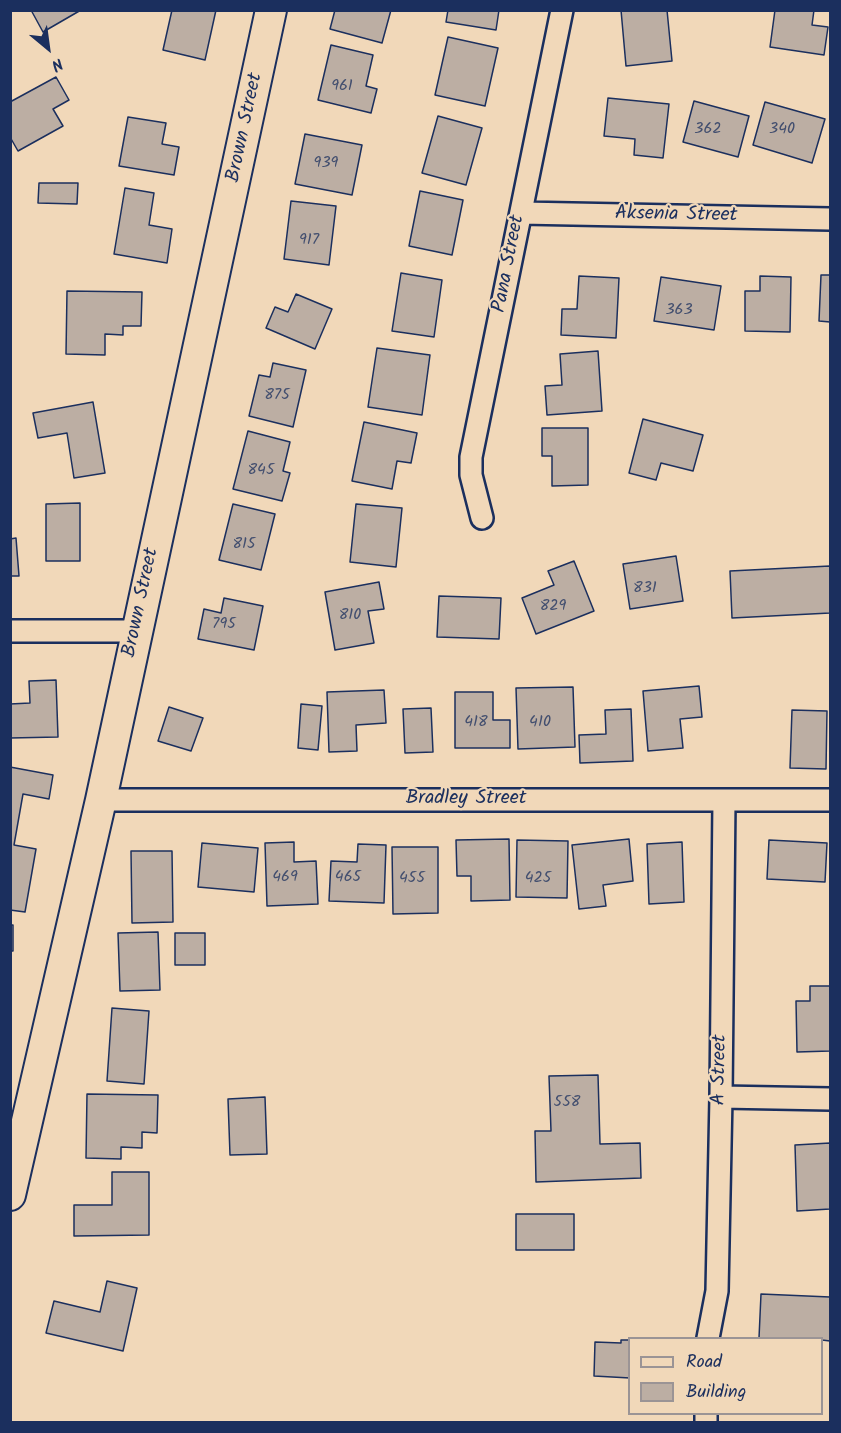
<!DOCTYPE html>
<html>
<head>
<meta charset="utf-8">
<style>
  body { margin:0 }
  #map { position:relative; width:841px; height:1433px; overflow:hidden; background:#f1d8b9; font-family:Kalam,sans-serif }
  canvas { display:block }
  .frame { position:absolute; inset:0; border:12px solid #1b2f5e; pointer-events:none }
  .legend { position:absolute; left:628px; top:1337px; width:195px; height:78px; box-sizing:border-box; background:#f1d8b9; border:2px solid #9b9495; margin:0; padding:8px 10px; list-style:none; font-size:18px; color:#1b2f5e }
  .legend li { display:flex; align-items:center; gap:12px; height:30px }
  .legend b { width:30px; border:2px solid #9b9495 }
  .north { position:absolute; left:18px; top:18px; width:60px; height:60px; -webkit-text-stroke:4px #f1d8b9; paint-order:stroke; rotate:151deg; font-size:16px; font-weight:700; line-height:24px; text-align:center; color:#1b2f5e }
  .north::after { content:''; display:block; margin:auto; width:21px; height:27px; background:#1b2f5e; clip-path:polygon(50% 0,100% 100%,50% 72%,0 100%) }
</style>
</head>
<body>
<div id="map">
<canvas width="841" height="1433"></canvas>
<div class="frame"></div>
<ul class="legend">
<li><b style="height:8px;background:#f1d8b9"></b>Road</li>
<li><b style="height:16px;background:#bcaea3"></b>Building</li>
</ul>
<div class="north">N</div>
</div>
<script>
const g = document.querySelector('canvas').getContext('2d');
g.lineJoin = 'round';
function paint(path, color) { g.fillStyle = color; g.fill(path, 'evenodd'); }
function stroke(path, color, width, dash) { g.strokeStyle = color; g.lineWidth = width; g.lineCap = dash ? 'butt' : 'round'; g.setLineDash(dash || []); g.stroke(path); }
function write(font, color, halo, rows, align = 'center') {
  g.font = font + ' Kalam,sans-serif'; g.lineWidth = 4.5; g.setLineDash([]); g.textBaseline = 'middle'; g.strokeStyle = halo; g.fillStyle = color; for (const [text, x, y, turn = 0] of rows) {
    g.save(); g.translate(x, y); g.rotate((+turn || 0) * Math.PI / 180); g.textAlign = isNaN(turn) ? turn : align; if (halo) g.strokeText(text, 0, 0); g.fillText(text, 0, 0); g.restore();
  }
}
const building = new Path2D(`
  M 31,10 L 81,10 L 43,32 Z
  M 172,10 L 216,10 L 205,60 L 163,50 Z
  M 335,10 L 391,10 L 382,43 L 330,29 Z
  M 448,10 L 499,10 L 496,30 L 446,22 Z
  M 621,10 L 667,10 L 672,61 L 626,66 Z
  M 775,10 L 814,10 L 812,25 L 828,27 L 824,55 L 770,47 Z
  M 448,37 L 498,48 L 485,106 L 435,95 Z
  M 331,45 L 373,55 L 366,86 L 377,89 L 371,113 L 318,100 Z
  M 56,77 L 69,100 L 53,109 L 63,126 L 18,151 L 10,137 L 10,102 Z
  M 608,98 L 669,104 L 663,158 L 634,155 L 635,139 L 604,136 Z
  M 694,101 L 749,116 L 738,157 L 683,142 Z
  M 765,102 L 825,119 L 812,163 L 753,145 Z
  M 438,116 L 482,128 L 466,185 L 422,173 Z
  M 128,117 L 166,123 L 162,144 L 179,147 L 174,175 L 119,166 Z
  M 305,134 L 362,145 L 352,195 L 295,184 Z
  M 39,183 L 78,183 L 77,204 L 38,203 Z
  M 125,188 L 154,193 L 149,225 L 172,229 L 167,263 L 114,254 Z
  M 420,191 L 463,200 L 452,255 L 409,246 Z
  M 291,201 L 336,206 L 329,265 L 284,259 Z
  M 401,273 L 442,280 L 434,337 L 392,331 Z
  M 821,275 L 830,275 L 830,322 L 819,321 Z
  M 579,276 L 619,278 L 616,338 L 561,335 L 562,309 L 577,309 Z
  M 760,276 L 791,277 L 790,332 L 745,331 L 745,291 L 760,291 Z
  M 661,277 L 721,286 L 714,330 L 654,321 Z
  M 67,291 L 142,292 L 141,326 L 123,326 L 123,335 L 105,334 L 105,355 L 66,354 Z
  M 296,294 L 332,309 L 315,349 L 266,328 L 275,307 L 288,312 Z
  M 377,348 L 430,355 L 422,415 L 368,407 Z
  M 598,351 L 602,411 L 547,415 L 545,386 L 562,385 L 560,354 Z
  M 273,363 L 306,370 L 293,427 L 249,416 L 259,375 L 270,377 Z
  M 93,402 L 105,473 L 74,478 L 67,433 L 38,438 L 33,413 Z
  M 643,419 L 703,435 L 693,471 L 661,463 L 656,480 L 629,473 Z
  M 364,422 L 417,433 L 411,463 L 397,461 L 392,489 L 352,481 Z
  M 542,428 L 588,428 L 588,485 L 552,486 L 552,456 L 542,456 Z
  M 248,431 L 290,442 L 283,471 L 290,473 L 282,501 L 233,489 Z
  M 80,503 L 80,561 L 46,561 L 46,504 Z
  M 233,504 L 275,514 L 261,570 L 219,560 Z
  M 356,504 L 402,508 L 396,567 L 350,562 Z
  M 16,538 L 19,576 L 10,576 L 10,539 Z
  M 676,556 L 683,601 L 630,609 L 623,564 Z
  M 574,561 L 594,611 L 536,634 L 522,598 L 554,585 L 548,571 Z
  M 830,566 L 830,613 L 732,618 L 730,571 Z
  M 379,582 L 384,609 L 368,611 L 374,643 L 335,650 L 325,592 Z
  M 439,596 L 501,598 L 499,639 L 437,637 Z
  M 224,598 L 263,606 L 254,650 L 198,639 L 204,609 L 221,613 Z
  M 56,680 L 58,737 L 10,738 L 10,704 L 30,703 L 29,681 Z
  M 699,686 L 702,717 L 680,719 L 683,748 L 648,751 L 643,691 Z
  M 573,687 L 575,747 L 518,749 L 516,688 Z
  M 384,690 L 386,723 L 356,725 L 357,751 L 329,752 L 327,692 Z
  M 455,692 L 493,692 L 493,720 L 510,720 L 510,748 L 455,748 Z
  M 301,704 L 322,706 L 318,750 L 298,748 Z
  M 169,707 L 203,718 L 191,751 L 158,741 Z
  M 431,708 L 433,752 L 405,753 L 403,709 Z
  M 631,709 L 633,761 L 580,763 L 579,735 L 606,734 L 605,710 Z
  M 792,710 L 827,711 L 826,769 L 790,768 Z
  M 10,767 L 53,775 L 49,799 L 23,794 L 14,845 L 36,849 L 25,912 L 10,910 Z
  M 509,839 L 510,900 L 471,901 L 471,876 L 457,876 L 456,840 Z
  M 629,839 L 633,881 L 603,885 L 606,906 L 579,909 L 572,845 Z
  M 517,840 L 568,841 L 567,898 L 516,897 Z
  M 769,840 L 827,843 L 825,882 L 767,879 Z
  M 294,842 L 294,862 L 316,861 L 318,904 L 267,906 L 265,843 Z
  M 682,842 L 684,902 L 649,904 L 647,844 Z
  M 202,843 L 258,848 L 254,892 L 198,887 Z
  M 358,844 L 386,845 L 384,903 L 329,901 L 331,861 L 357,862 Z
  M 392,847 L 438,847 L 438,913 L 393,914 Z
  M 131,851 L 172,851 L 173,922 L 132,923 Z
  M 10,925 L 13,925 L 13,951 L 10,951 Z
  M 158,932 L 160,990 L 120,991 L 118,933 Z
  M 175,933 L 205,933 L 205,965 L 175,965 Z
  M 810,986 L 830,986 L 830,1051 L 797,1052 L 796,1001 L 810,1001 Z
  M 112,1008 L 149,1011 L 144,1084 L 107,1081 Z
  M 598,1075 L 600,1144 L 640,1143 L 641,1178 L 536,1182 L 535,1131 L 551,1131 L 549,1076 Z
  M 87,1094 L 158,1095 L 157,1133 L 142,1132 L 142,1148 L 121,1147 L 121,1159 L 86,1158 Z
  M 265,1097 L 267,1154 L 230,1155 L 228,1099 Z
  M 830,1143 L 830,1209 L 797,1211 L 795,1145 Z
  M 112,1172 L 149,1172 L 149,1235 L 74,1236 L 74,1205 L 112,1205 Z
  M 516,1214 L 574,1214 L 574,1250 L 516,1250 Z
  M 107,1281 L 137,1288 L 123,1351 L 46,1333 L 54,1301 L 100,1312 Z
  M 761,1294 L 830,1297 L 830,1341 L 822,1340 L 822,1338 L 759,1338 Z
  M 621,1340 L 630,1340 L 630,1378 L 594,1376 L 595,1342 L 621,1343 Z`);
paint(building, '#bcaea3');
stroke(building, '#1b2f5e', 1.5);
const street = new Path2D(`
  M 521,213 L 830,219
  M 482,518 L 471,475 L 471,457 L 562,10
  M 10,631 L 136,631
  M 101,800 L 830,800
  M 721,1097 L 830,1099
  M 708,1338 L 717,1291 L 721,1097 L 724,800
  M 706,1422 L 706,1414`);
const secondary = new Path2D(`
  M 10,1195 L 101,800 L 271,10`);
stroke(street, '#1b2f5e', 26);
stroke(secondary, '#1b2f5e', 34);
stroke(street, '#f1d8b9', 21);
stroke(secondary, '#f1d8b9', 30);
write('16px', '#434f6f', null, [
  ["961",342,87],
  ["362",708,130],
  ["340",782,130],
  ["939",326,164],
  ["917",309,241],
  ["363",679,311],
  ["875",277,396],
  ["845",261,471],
  ["815",244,545],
  ["831",645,589],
  ["829",553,607],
  ["810",350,616],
  ["795",224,625],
  ["418",476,723],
  ["410",540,723],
  ["469",285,878],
  ["465",348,878],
  ["455",412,879],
  ["425",538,879],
  ["558",567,1103]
]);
write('20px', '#1b2f5e', '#f1d8b9', [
  ["Brown Street",246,128,-78],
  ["Aksenia Street",676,216,1],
  ["Pana Street",510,264,-79],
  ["Brown Street",142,603,-78],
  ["Bradley Street",466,800],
  ["A Street",721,1070,-89]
]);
</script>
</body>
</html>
